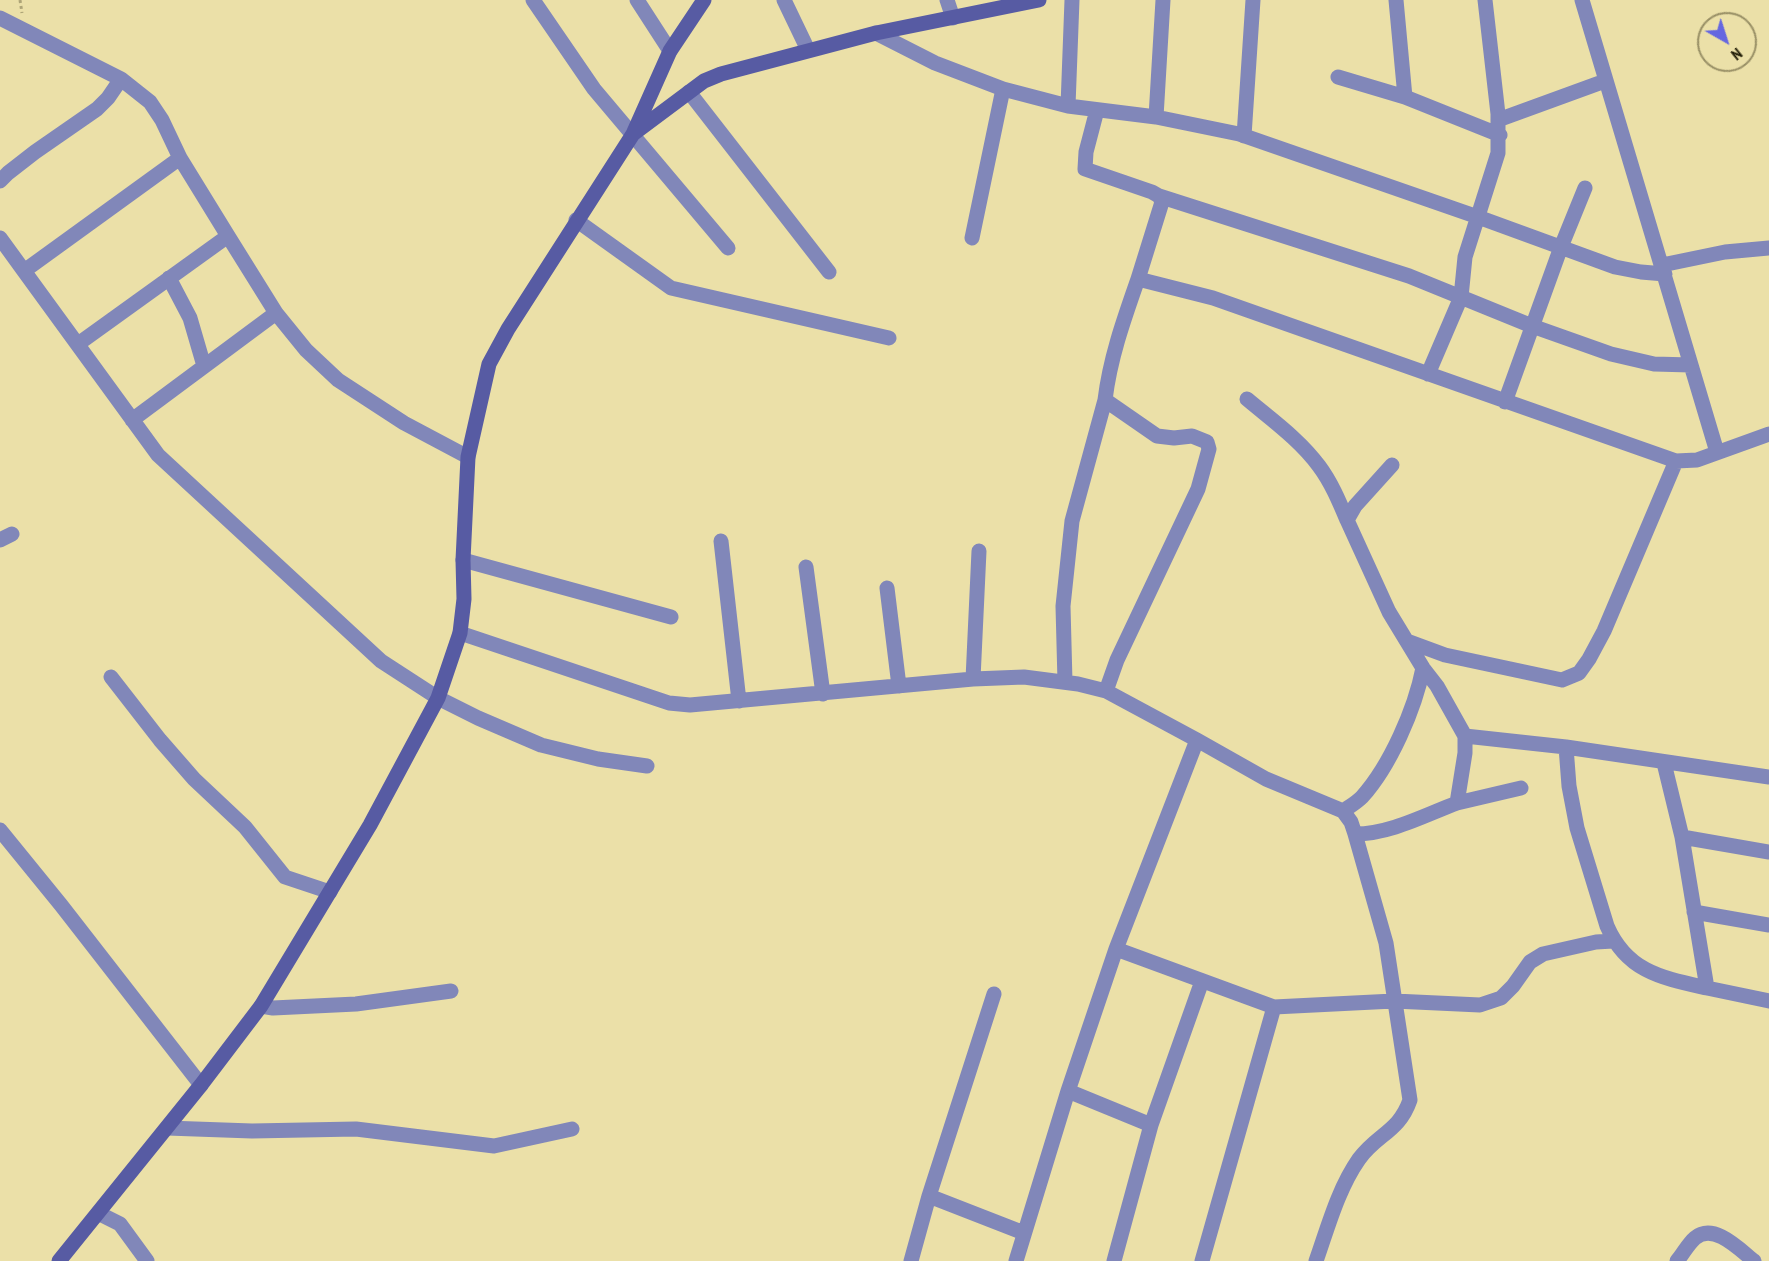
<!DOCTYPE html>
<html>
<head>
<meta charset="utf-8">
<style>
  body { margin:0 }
  #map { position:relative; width:1769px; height:1261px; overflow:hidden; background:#ebe0a8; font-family:"PT Sans Narrow",sans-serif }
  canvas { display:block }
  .north { position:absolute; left:1697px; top:12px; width:60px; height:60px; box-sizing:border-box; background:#ebe0a8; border:2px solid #999066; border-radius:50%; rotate:141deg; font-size:16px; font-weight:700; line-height:24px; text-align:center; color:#1d1904 }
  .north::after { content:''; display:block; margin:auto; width:21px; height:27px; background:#6567e0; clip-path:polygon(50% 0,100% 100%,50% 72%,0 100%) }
</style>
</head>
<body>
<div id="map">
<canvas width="1769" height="1261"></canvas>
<div class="north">N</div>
</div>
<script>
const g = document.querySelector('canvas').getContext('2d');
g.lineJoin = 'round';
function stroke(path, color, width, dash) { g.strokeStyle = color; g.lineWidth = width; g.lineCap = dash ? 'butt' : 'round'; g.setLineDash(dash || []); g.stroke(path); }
stroke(new Path2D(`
  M 20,0 L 22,13`), '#ada477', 3, [3, 3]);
stroke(new Path2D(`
  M 533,0 L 594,89 L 728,248
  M 637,0 L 670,51
  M 784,0 L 808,50
  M 947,0 L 953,18
  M 1396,0 L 1405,97
  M 1582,0 L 1717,452
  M 0,18 L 121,79 L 150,102 L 162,120 L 180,158 L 228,236 L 276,313 L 306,350 L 338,380 L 404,423 L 468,457
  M 876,33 L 935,63 L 1003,89 L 1068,106 L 1156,117 L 1239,134 L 1478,217 L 1615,267 L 1641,272 L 1665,274
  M 1338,77 L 1405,97 L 1500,135
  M 689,92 L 829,272
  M 1068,106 L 1072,0
  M 1097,110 L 1086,152 L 1085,169 L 1152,192 L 1159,196 L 1162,202 L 1138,279 L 1213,298 L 1676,461 L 1697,460 L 1769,434
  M 1156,117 L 1163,0
  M 1498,120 L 1605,81
  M 1244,136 L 1253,0
  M 180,158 L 24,271 L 158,455 L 381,661 L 438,698 L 478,718 L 541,745 L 598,759 L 647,766
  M 0,181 L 8,173 L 35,152 L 97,109 L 108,98 L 121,79
  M 1159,196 L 1409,276 L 1532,326 L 1611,354 L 1654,364 L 1691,365
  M 576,220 L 671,288 L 889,338
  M 0,238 L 24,271
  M 972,238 L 1003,89
  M 1662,265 L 1725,252 L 1769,248
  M 169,278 L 190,318 L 204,366
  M 78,344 L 228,236
  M 1428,374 L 1461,297 L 1465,257 L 1498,153 L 1498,114 L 1485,0
  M 1247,399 C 1272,420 1300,440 1319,466 C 1331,482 1339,501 1347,520
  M 1505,402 L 1561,247 L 1585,188
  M 132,420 L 276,313
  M 0,540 L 12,534
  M 721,541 L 739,701
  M 463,560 L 671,617
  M 806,567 L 823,694
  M 887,588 L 899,686
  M 460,633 L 669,703 L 690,705 L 973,679 L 1024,677 L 1078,684 L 1106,691 L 1197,740 L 1266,779 L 1343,811 L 1351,822 L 1355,834 L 1386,943 L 1410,1100 C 1399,1132 1377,1134 1359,1159 C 1338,1189 1328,1227 1316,1261
  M 1407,641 L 1445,655 L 1562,680 L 1579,673 L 1589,659 L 1604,631 L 1676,461
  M 111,677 L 160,740 L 194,779 L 245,827 L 285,877 L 330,892
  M 973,679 L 979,551
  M 1065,682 L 1063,606 L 1072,521 L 1105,400
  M 1106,691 L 1117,660 L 1198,489 L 1209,449 L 1207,442 L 1192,436 L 1174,438 L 1157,436 L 1105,400 C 1110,358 1124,319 1138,279
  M 1465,736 L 1566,747 L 1569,786 L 1577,828 L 1607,926 C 1627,972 1662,978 1707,988
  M 1566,747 L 1769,777
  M 1664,763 L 1682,837 L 1707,988 L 1769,1001
  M 1457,803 L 1521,788
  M 1343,811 C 1349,807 1356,803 1362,797 C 1390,766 1415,709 1423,668
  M 0,830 L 61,905 L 201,1085
  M 1355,834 C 1390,834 1425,815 1457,803 L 1465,753 L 1465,736 L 1437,686 L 1423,668 L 1389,612 L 1347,520 L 1355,506 L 1392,465
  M 1682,837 L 1769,852
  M 1694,912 L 1769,925
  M 1116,949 L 1197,740
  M 261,1006 L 273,1008 L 356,1004 L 451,991
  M 1068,1091 L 1151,1125
  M 167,1128 L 252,1131 L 356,1129 L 494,1146 L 572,1129
  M 929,1196 L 1024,1233
  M 98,1213 L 120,1224 L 147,1261
  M 911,1261 L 929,1196 L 994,994
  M 1016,1261 L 1068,1091 L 1116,949 L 1274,1007 L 1394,1001 L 1480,1005 L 1501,998 L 1513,986 L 1530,962 L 1543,954 L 1596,942 L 1613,941
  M 1114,1261 L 1151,1125 L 1202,981
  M 1202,1261 L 1274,1007
  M 1677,1261 C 1683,1254 1688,1244 1695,1238 C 1714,1222 1740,1250 1754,1261`), '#8187b9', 15);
stroke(new Path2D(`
  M 633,134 L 704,81 L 721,74 L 876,33 L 1039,0
  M 59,1261 L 201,1085 L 261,1006 L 370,825 L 438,698 L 460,633 L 464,599 L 463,560 L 468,457 L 489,364 L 508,329 L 633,134 L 670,51 L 704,0`), '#575ba3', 15);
</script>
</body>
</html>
